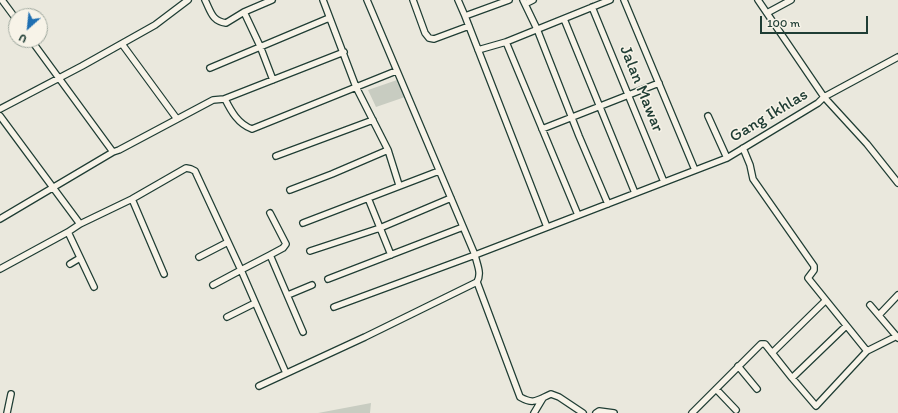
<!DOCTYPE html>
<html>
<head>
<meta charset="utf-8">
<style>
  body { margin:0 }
  #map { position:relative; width:898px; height:413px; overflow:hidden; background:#eae8dd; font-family:Itim,sans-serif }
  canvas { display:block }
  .north { position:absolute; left:8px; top:8px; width:40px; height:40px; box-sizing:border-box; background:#f7f3e8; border:1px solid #a1aaa0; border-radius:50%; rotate:207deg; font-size:11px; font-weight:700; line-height:16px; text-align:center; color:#1f3d34 }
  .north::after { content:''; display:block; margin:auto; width:14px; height:18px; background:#1f6fb2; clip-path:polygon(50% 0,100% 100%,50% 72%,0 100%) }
  .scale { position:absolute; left:760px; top:16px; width:108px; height:18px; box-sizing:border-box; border:2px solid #1f3d34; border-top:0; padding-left:5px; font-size:12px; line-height:14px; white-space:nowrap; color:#1f3d34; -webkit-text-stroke:3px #f7f3e8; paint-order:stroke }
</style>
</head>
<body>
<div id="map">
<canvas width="898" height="413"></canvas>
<div class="north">U</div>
<div class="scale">100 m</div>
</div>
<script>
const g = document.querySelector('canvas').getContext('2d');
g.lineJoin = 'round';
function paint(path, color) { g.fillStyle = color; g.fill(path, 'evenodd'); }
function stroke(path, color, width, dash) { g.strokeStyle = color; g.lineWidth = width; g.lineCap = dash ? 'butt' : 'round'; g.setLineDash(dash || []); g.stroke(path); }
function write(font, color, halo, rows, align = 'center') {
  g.font = font + ' Itim,sans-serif'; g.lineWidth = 3; g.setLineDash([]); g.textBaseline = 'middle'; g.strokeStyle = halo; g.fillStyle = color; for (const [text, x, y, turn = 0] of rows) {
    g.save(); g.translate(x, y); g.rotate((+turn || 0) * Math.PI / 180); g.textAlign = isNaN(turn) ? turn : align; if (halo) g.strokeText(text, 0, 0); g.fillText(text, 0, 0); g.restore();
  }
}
paint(new Path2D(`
  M 397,80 L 405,97 L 376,107 L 368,90 Z
  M 371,403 L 370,413 L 318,413 Z`), '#c8ccc1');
const minor = new Path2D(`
  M 2,0 L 16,19
  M 205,0 C 211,12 212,21 226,23 L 244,12 L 272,0
  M 323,0 L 356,87 L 388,150 L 399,185
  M 413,0 L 425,33 L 429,38 L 434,39 L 469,26
  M 458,0 L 465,16
  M 509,0 L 465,16 L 547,227
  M 523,0 L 537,29 L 579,136 L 608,204
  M 624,0 L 695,170
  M 758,0 L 824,97 L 867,144 L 898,183
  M 525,4 L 533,0
  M 592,7 L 664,182
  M 244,12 L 260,46 L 273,80
  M 767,13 L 791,0
  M 564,19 L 635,193
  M 506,42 L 578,215
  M 122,44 L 177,119
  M 478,50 L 506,42 L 610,0
  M 210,68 L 329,18
  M 225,99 C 231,111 238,124 252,129 L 396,71
  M 0,109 L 82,66 L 155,25 L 188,0
  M 0,116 L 80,224
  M 708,116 L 727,158
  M 542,129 L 659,83
  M 743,148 L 750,165 L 753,179 L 814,266 L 814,270 L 808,278 L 867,351
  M 113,152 L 119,150 L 213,100 L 224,99 L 344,52
  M 276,156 L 373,120
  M 290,190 L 332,174 L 388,150
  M 368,198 L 391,255
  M 132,199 L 164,274
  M 0,219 L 113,152 L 31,40
  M 303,223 L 439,171
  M 68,232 L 94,287
  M 310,251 L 380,228 L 451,198
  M 270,255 L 283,248 L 286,244 L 270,213
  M 199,257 L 228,242
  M 70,264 L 80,258
  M 0,269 L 68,232 L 80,224 L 132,199 L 186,168 L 191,169 L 195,171 L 241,270 L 270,255 L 303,332
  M 328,279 L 463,227
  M 477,282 L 520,397 C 534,405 537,400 551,394 L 559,397 L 583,413
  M 213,285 L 241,270 L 286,373
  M 288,295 L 312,285
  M 870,305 L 898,338
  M 334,307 L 475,255 L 727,158 L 818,103 L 824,97 L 898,57
  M 879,315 L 898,295
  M 227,317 L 255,303
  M 772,353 L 825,301
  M 738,366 L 757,389
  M 792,378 L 846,326
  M 259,386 L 365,337 L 477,282 C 482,273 477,265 475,255 L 367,0
  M 716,389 L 736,410
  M 7,413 L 11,394
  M 534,413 L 543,398
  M 596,413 L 599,411 L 614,413
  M 692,413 L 761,344 L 765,344 L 792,378 L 816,406 L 867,351 L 897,336`);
stroke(minor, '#1f3d34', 8);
stroke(minor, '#f7f3e8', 5.5);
write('17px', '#1f3d34', '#f7f3e8', [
  ["Jalan Mawar",641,89,68],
  ["Gang Ikhlas",769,116,-31]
]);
</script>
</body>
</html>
